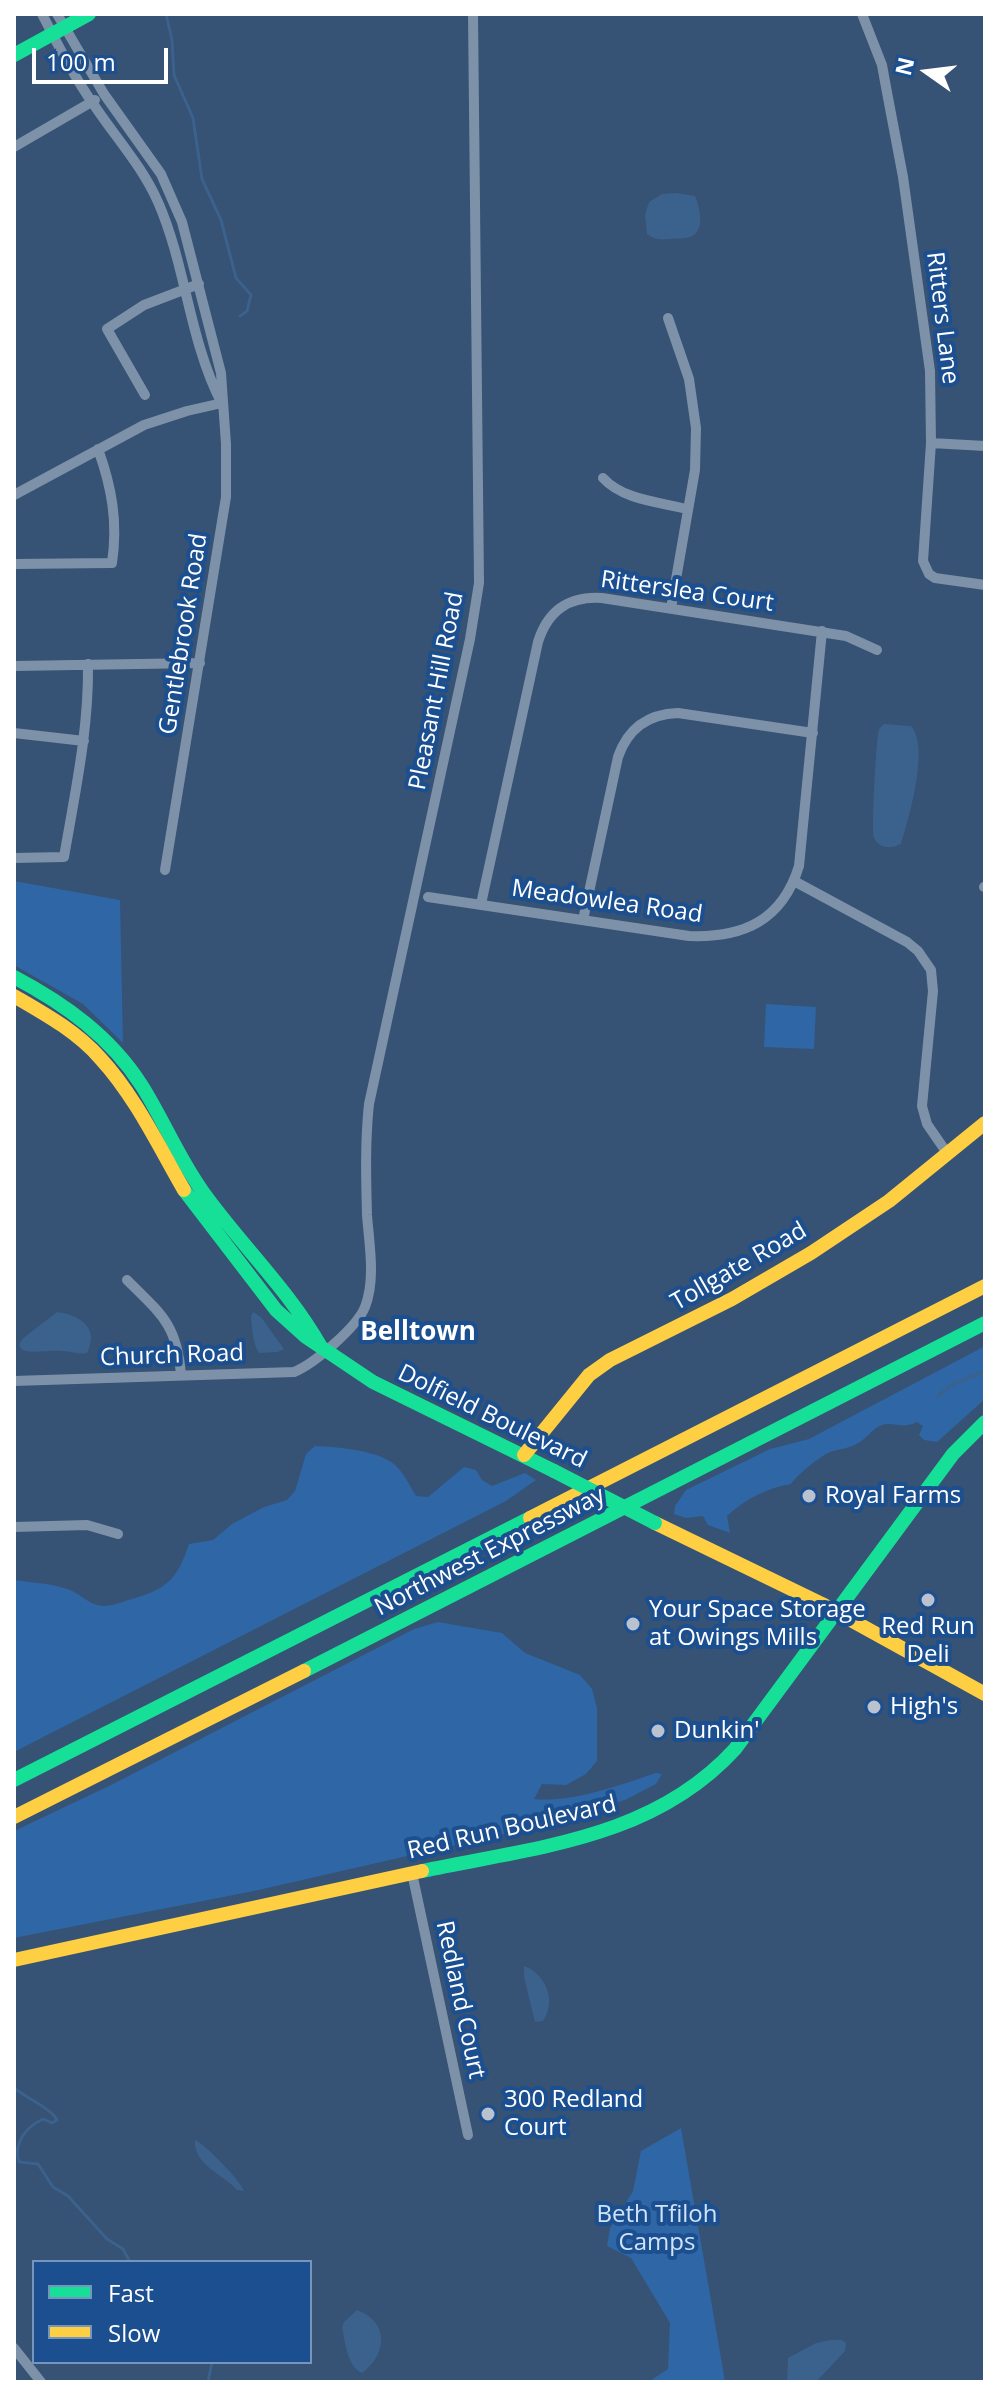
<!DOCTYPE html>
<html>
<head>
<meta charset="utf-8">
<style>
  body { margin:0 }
  #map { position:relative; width:999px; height:2396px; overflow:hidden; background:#365274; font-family:"Open Sans",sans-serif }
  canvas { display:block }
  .frame { position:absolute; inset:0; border:16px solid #fff; pointer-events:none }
  .legend { position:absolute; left:32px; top:2260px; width:280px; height:104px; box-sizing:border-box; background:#1b4f8f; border:2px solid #7695bc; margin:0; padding:10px 14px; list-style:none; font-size:24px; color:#fff }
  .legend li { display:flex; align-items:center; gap:16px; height:40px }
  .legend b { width:40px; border:2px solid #7695bc }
  .north { position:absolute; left:887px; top:32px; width:80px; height:80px; -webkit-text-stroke:6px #1b4f8f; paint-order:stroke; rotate:284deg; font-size:22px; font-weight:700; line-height:32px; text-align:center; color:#fff }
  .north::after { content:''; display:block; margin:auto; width:28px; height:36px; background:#fff; clip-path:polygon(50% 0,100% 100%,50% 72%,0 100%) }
  .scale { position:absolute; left:32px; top:48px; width:136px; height:36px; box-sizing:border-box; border:4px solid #fff; border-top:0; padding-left:10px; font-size:24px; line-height:28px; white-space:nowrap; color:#fff; -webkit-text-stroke:6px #1b4f8f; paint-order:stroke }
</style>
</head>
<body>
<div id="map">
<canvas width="999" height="2396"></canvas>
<div class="frame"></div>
<ul class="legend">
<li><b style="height:10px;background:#16e098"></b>Fast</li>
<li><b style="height:10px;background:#ffcf43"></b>Slow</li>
</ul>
<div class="north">N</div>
<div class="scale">100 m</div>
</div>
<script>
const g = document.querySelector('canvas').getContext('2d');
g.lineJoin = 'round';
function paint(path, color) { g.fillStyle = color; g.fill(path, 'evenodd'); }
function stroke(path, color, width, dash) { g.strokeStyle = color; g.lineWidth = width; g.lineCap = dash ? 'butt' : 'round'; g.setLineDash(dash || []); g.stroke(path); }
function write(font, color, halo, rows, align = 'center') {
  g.font = font + ' "Open Sans",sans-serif'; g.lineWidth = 8; g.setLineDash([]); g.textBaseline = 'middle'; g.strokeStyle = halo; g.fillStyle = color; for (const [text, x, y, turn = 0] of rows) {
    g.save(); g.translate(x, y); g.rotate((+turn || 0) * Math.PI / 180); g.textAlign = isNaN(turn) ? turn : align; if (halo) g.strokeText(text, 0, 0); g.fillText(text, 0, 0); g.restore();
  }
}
paint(new Path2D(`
  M 14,881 L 120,900 L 123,1043 L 83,1004 L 14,965 Z
  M 766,1004 L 816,1007 L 814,1049 L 764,1047 Z
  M 985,1346 L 985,1399 L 937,1442 L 924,1440 L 919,1435 L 923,1426 L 917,1422 C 902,1429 898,1423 886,1424 C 874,1426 869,1436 860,1442 C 851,1448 840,1449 830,1452 C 820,1456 797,1475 791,1484 C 767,1488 745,1499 727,1516 L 730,1533 L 708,1525 L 703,1516 L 686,1518 L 674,1514 L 675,1506 L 686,1490 L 770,1449 L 809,1439 Z
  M 315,1446 C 336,1447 379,1450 395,1465 C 404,1473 410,1486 416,1496 L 428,1497 L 464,1467 L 476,1470 L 482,1480 L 492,1486 L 525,1473 L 536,1480 L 506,1501 L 14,1752 L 14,1580 C 32,1583 53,1583 70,1590 C 80,1594 88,1603 98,1605 C 108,1608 119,1603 128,1600 C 165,1590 177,1581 189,1544 L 213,1540 L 232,1524 L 264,1507 L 287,1500 L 295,1491 L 306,1454 Z
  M 438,1622 L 502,1633 L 525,1653 L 580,1675 L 592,1689 L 597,1708 L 597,1761 L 586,1774 L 566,1785 L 542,1784 L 534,1799 C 572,1803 620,1785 656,1773 L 662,1774 L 656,1784 L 625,1800 L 504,1834 L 254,1891 L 14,1938 L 14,1831 L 111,1785 L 414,1629 Z
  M 681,2128 L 720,2352 L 725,2382 L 648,2382 L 668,2369 L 670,2323 L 631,2258 L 607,2246 L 610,2228 L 633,2191 L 641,2151 Z`), '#2f66a5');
paint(new Path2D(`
  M 677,193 L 695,196 C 700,207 706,232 690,237 C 685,239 677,238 671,239 C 661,240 655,240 647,234 L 645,215 L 649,202 L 662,194 Z
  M 884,724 L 911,726 C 930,747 909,818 901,844 C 892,849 879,849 874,838 C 871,831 876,745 878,735 C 879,728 879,729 884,724 Z
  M 57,1312 C 80,1315 100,1328 87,1353 C 78,1355 71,1351 61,1351 C 48,1350 34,1354 22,1350 L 19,1345 L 22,1339 Z
  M 253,1312 L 261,1317 L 284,1349 L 278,1352 L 259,1353 C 252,1342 252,1328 251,1316 Z
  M 524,1966 C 546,1974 557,2001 543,2021 L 535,2022 L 524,1977 Z
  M 195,2140 C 205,2144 241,2181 244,2191 L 237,2190 C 223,2174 193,2165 195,2140 Z
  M 357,2310 C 390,2322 387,2355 362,2373 C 347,2366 345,2342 342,2327 L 344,2322 Z
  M 831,2340 L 842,2340 L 846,2343 L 845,2351 L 816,2382 L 787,2382 L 788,2358 L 816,2343 Z`), '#3b618d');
stroke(new Path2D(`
  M 166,14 L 172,40 L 174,75 L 193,118 L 202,179 L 221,220 L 236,278 L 251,295 L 247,311 L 240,316
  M 937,1397 L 951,1385 L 985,1371
  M 14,2088 C 25,2097 52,2109 57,2120 L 52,2123 L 43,2119 C 26,2127 13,2143 19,2162 L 38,2164 L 53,2187 L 68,2196 L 107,2239 L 123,2249 L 130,2262
  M 208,2382 L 212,2362`), '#3b618d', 3);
stroke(new Path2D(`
  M 42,14 C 58,45 74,77 94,105 C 116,138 142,166 158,202 C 186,266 189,339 221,402
  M 57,14 L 104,94 L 161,174 L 182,222 L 221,373 L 226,444 L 226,497 L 165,870
  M 862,14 L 882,65 L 886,87 L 903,177 L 930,371 L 931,443 L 923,561 L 929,574 L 935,578 L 985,585
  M 14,147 L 95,100
  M 668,318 L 689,379 L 696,428 L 695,470 L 671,608
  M 145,395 L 107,329 L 144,305 L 199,284
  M 931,443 L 985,446
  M 603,478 C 623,500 659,502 687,509
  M 14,495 L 144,425 L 187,411 L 222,403
  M 14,564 L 112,563 C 118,522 112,488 98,449
  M 14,666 L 200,663
  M 14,733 L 84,741
  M 14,858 L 64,857 C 75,793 89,729 88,664
  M 794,881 L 907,942 L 918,951 L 931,970 L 933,991 L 922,1106 L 927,1124 L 947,1153
  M 984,887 L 985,887
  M 428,897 L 689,936 C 743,938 782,921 799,866 L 822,631
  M 481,904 L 538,642 C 548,610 569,596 602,598 L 846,636 L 877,650
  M 583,920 L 618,757 C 628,728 648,714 678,713 L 813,733
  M 127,1280 C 161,1314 177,1324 181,1375
  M 14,1381 L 294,1372 C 314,1364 357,1327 365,1307 C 376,1279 369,1243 367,1215 C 366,1178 365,1141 369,1104 L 470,639 L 479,583 L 473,14
  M 14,1527 L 87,1525 L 118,1534
  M 412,1873 L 468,2135
  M 14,2348 L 41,2382`), '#7d92a8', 10);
stroke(new Path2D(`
  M 14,55 L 89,14
  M 14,977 C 65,1004 111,1037 142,1086 C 164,1121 179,1159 203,1192 C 241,1245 289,1290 321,1347
  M 184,1190 L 276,1310 L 306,1337 L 373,1382 L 554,1471
  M 304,1671 L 985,1323
  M 14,1780 L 530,1518
  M 422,1871 C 535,1847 653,1839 735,1749 L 953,1454 L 985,1422`), '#16e098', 14);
stroke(new Path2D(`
  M 14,996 C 45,1014 76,1031 100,1058 C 135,1096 158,1145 184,1190
  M 524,1455 L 589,1375 L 610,1360 L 732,1299 L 811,1253 L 889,1201 L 985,1123
  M 530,1518 L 985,1286
  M 655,1523 L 822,1604 L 985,1694
  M 14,1817 L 304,1671
  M 14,1960 L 422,1871`), '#ffcf43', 14);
stroke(new Path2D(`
  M 554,1471 L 655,1523`), '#16e098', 14);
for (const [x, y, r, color] of [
  [809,1496,8,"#b9c2ce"],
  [928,1600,8,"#b9c2ce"],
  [633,1624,8,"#b9c2ce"],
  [874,1707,8,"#b9c2ce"],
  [658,1731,8,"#b9c2ce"],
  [488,2114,8,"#b9c2ce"]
]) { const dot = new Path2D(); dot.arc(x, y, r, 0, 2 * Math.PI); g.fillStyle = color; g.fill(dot); stroke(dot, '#1b4f8f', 3); }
write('24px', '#fff', '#1b4f8f', [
  ["Ritters Lane",942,318,83],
  ["Ritterslea Court",687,592,8],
  ["Gentlebrook Road",184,634,-81],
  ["Pleasant Hill Road",437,691,-79],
  ["Meadowlea Road",607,902,8],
  ["Tollgate Road",739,1267,-30],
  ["Church Road",172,1356,-2],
  ["Dolfield Boulevard",492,1417,26],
  ["Northwest Expressway",490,1552,-27],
  ["Red Run Boulevard",512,1828,-13],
  ["Redland Court",460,2000,78]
]);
write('24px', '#fff', '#1b4f8f', [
  ["Royal Farms",825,1496],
  ["Your Space Storage",649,1610],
  ["at Owings Mills",649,1638],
  ["Red Run",928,1627,"center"],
  ["Deli",928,1655,"center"],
  ["High's",890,1707],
  ["Dunkin'",674,1731],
  ["300 Redland",504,2100],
  ["Court",504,2128]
], 'left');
write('24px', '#cfe3fa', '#1b4f8f', [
  ["Beth Tfiloh",657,2215],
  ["Camps",657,2243]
]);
write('bold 26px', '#fff', '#1b4f8f', [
  ["Belltown",418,1333]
]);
</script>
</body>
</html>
